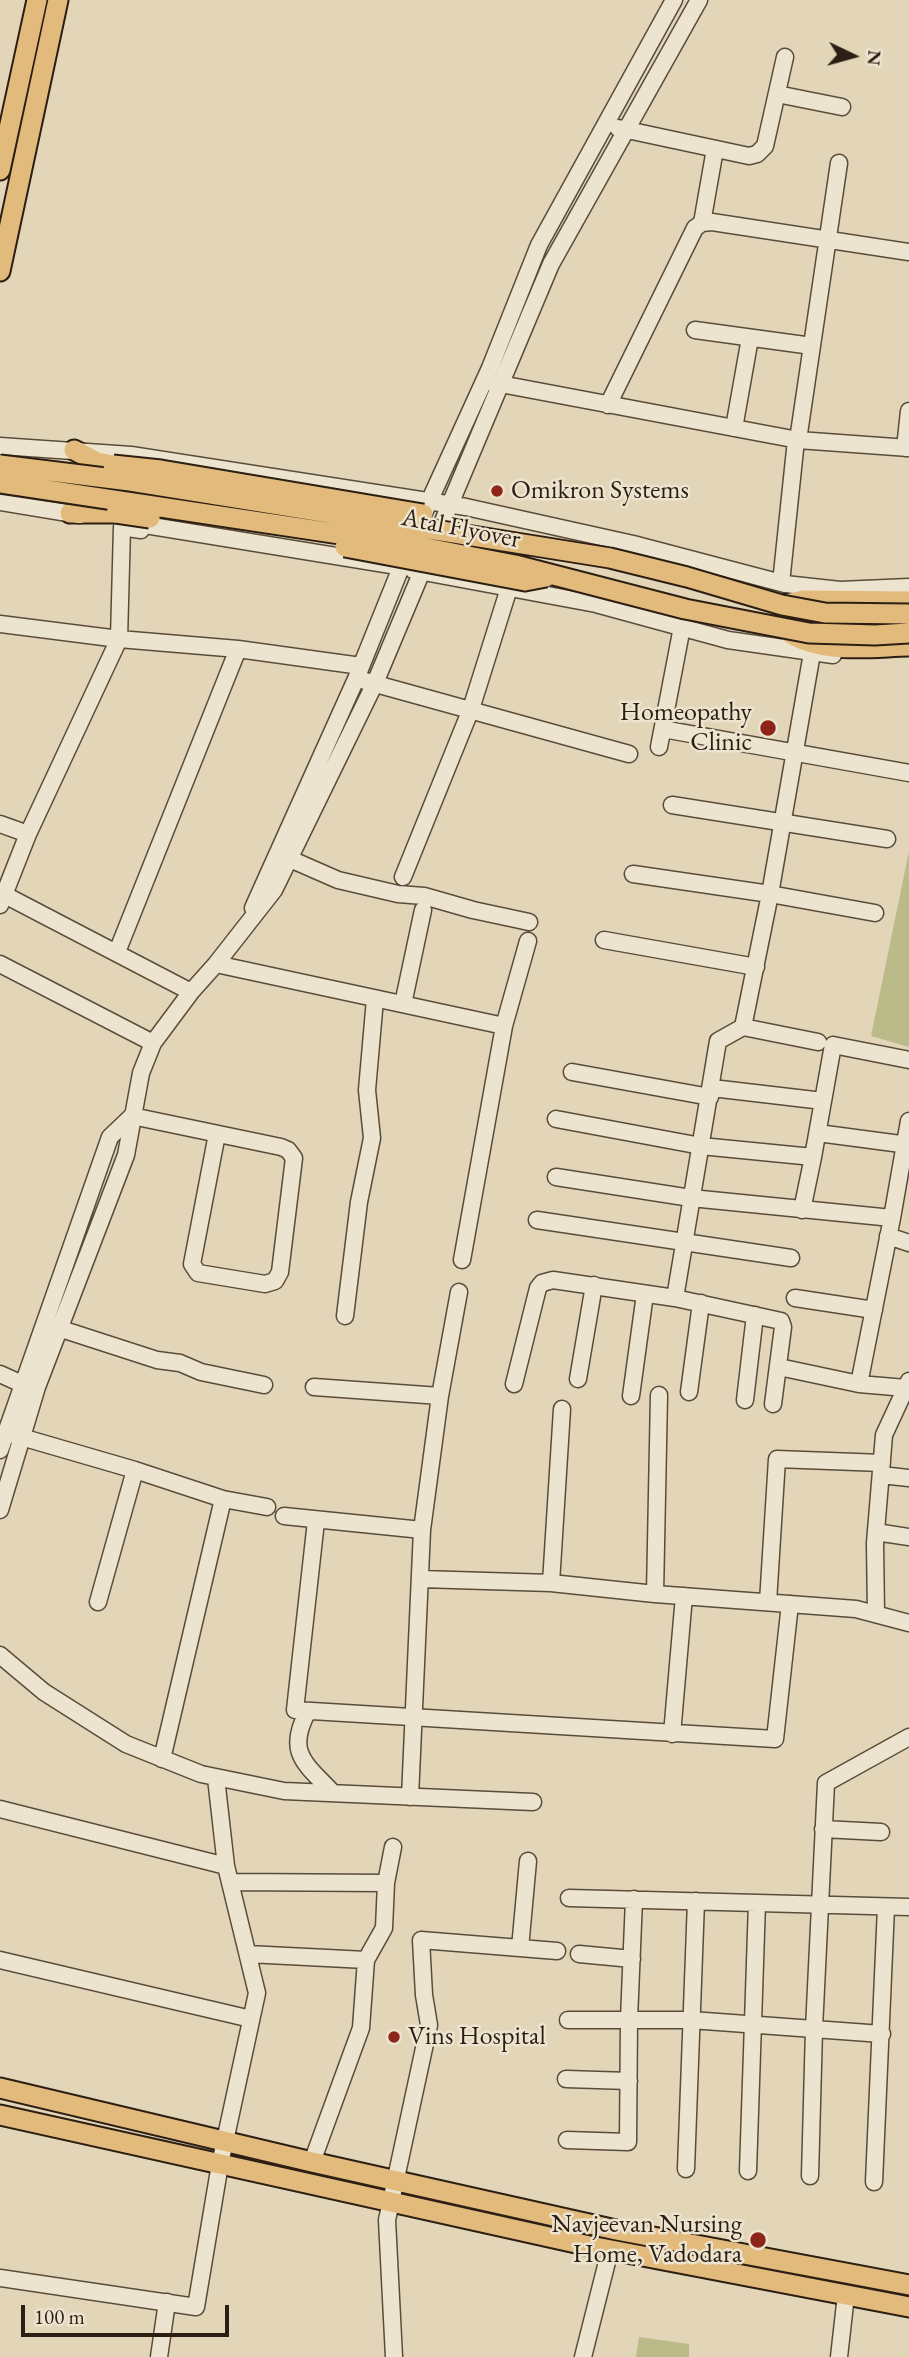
<!DOCTYPE html>
<html>
<head>
<meta charset="utf-8">
<style>
  body { margin:0 }
  #map { position:relative; width:909px; height:2357px; overflow:hidden; background:#e3d5b7; font-family:"EB Garamond",serif }
  canvas { display:block }
  .north { position:absolute; left:818px; top:21px; width:70px; height:70px; -webkit-text-stroke:5px #ede4d0; paint-order:stroke; rotate:95deg; font-size:19px; font-weight:700; line-height:28px; text-align:center; color:#2c1e12 }
  .north::after { content:''; display:block; margin:auto; width:24px; height:32px; background:#2c1e12; clip-path:polygon(50% 0,100% 100%,50% 72%,0 100%) }
  .scale { position:absolute; left:21px; top:2305px; width:208px; height:32px; box-sizing:border-box; border:4px solid #2c1e12; border-top:0; padding-left:9px; font-size:21px; line-height:24px; white-space:nowrap; color:#2c1e12; -webkit-text-stroke:5px #ede4d0; paint-order:stroke }
</style>
</head>
<body>
<div id="map">
<canvas width="909" height="2357"></canvas>
<div class="north">N</div>
<div class="scale">100 m</div>
</div>
<script>
const g = document.querySelector('canvas').getContext('2d');
g.lineJoin = 'round';
function paint(path, color) { g.fillStyle = color; g.fill(path, 'evenodd'); }
function stroke(path, color, width, dash) { g.strokeStyle = color; g.lineWidth = width; g.lineCap = dash ? 'butt' : 'round'; g.setLineDash(dash || []); g.stroke(path); }
function write(font, color, halo, rows, align = 'center') {
  g.font = font + ' "EB Garamond",serif'; g.lineWidth = 5; g.setLineDash([]); g.textBaseline = 'middle'; g.strokeStyle = halo; g.fillStyle = color; for (const [text, x, y, turn = 0] of rows) {
    g.save(); g.translate(x, y); g.rotate((+turn || 0) * Math.PI / 180); g.textAlign = isNaN(turn) ? turn : align; if (halo) g.strokeText(text, 0, 0); g.fillText(text, 0, 0); g.restore();
  }
}
paint(new Path2D(`
  M 909,851 L 909,1047 L 871,1036 Z
  M 639,2337 L 689,2344 L 689,2357 L 636,2357 Z`), '#bbbb89');
const minor = new Path2D(`
  M 777,94 L 842,107
  M 618,128 L 749,156 L 757,154 L 765,146 L 785,57
  M 702,223 L 715,149
  M 695,330 L 812,346
  M 490,382 L 798,440 L 909,448
  M 608,405 L 695,228 L 702,223 L 712,222 L 909,252
  M 734,428 L 750,338
  M 798,440 L 839,163
  M 0,446 L 131,455 L 466,507 L 633,544 L 785,584 L 840,590 L 909,587
  M 905,448 L 909,411
  M 0,502 L 80,515
  M 133,523 L 391,565
  M 418,526 L 490,368 L 539,245 L 674,0
  M 413,570 L 596,604 L 728,640 L 833,655
  M 781,583 L 796,440
  M 0,624 L 119,639 L 238,649 L 361,666
  M 365,681 L 629,754
  M 663,729 L 909,773
  M 659,747 L 682,627
  M 672,805 L 887,839
  M 0,824 L 28,834
  M 290,859 L 338,880 L 398,894 L 424,896 L 473,910 L 529,922
  M 633,874 L 770,894 L 875,913
  M 403,877 L 471,709 L 509,588
  M 3,894 L 191,992
  M 0,905 L 28,834 L 119,639 L 122,527 L 141,530
  M 253,908 L 356,679 L 408,550
  M 604,940 L 756,967
  M 117,952 L 238,649
  M 0,964 L 153,1043
  M 216,964 L 504,1026
  M 403,1004 L 423,910
  M 743,1027 L 770,894 L 812,653
  M 572,1072 L 710,1097
  M 712,1088 L 823,1101
  M 132,1116 L 281,1147 L 288,1150 L 294,1158 L 280,1272 L 275,1281 L 265,1284 L 198,1273 L 192,1264 L 217,1134
  M 556,1119 L 701,1146 L 813,1157 L 833,1045 L 909,1060
  M 818,1133 L 909,1145
  M 556,1177 L 691,1198 L 892,1218 L 859,1384 L 906,1388
  M 802,1210 L 813,1157
  M 892,1218 L 909,1121
  M 537,1220 L 791,1258
  M 888,1236 L 909,1243
  M 462,1260 L 504,1026 L 528,941
  M 675,1298 L 718,1041 L 743,1027 L 818,1042
  M 795,1298 L 874,1310
  M 345,1316 L 359,1202 L 372,1138 L 367,1090 L 375,999
  M 52,1326 L 157,1360 L 180,1363 L 201,1372 L 264,1385
  M 779,1367 L 859,1384
  M 0,1374 L 22,1384
  M 578,1379 L 594,1285
  M 514,1384 L 538,1288 L 542,1283 L 553,1280 L 675,1298 L 781,1321 L 783,1327 L 773,1404
  M 314,1387 L 440,1396
  M 689,1392 L 701,1303
  M 631,1396 L 645,1294
  M 745,1400 L 755,1315
  M 11,1434 L 135,1470 L 223,1499 L 267,1507
  M 0,1450 L 110,1137 L 132,1116
  M 881,1475 L 909,1478
  M 0,1510 L 37,1387 L 126,1155 L 141,1073 L 153,1043 L 191,992 L 216,964 L 274,890 L 375,683 L 551,264 L 699,0
  M 284,1516 L 422,1530
  M 316,1521 L 295,1710 L 775,1739 L 790,1604
  M 876,1532 L 909,1537
  M 421,1579 L 551,1583 L 655,1594 L 856,1609 L 909,1623
  M 551,1583 L 562,1409
  M 655,1594 L 659,1395
  M 98,1602 L 135,1470
  M 768,1602 L 777,1459 L 882,1463
  M 876,1614 L 875,1543 L 884,1435 L 909,1381
  M 0,1655 L 44,1692 L 126,1744 L 201,1774 L 284,1791 L 533,1802
  M 308,1711 C 285,1753 306,1764 333,1793
  M 672,1734 L 684,1596
  M 162,1759 L 223,1499
  M 410,1797 L 422,1530 L 440,1396 L 459,1292
  M 0,1809 L 226,1866
  M 823,1829 L 881,1832
  M 230,1882 L 386,1883 L 384,1928 L 366,1960 L 361,2028 L 312,2162
  M 386,1883 L 393,1847
  M 569,1898 L 909,1907
  M 520,1948 L 528,1861
  M 248,1954 L 366,1960
  M 579,1954 L 632,1959
  M 0,1960 L 251,2019
  M 568,2020 L 691,2020 L 882,2034
  M 566,2079 L 629,2081
  M 567,2140 L 628,2142 L 629,2019 L 634,1899
  M 686,2169 L 696,1901
  M 748,2171 L 757,1903
  M 810,2176 L 814,2029 L 826,1783 L 909,1737
  M 874,2182 L 886,1907
  M 0,2278 L 196,2307 L 220,2164 L 257,1993 L 226,1866 L 216,1778
  M 159,2357 L 167,2302
  M 394,2357 L 387,2220 L 429,2025 L 424,1995 L 421,1940 L 557,1951
  M 583,2357 L 610,2250
  M 839,2357 L 846,2295`);
const major = new Path2D(`
  M 0,170 L 37,0
  M 0,271 L 58,0
  M 74,450 L 97,462 L 113,465
  M 70,513 L 116,513
  M 783,605 L 803,600 L 909,601
  M 785,630 C 819,655 868,647 909,646
  M 0,2088 L 312,2162 L 616,2230 L 909,2285
  M 0,2115 L 585,2245 L 909,2307`);
stroke(minor, '#5a4c3b', 19);
stroke(major, '#2c1e12', 23);
stroke(minor, '#ede4d0', 16);
stroke(major, '#e2ba7c', 19);
const majorBridge = new Path2D(`
  M 0,465 L 130,481 L 610,558 L 687,577 L 782,605 L 825,613 L 909,614
  M 113,465 L 161,470 L 423,514
  M 0,483 L 406,544 L 515,565 L 685,609 L 809,633 L 875,635 L 909,633
  M 116,513 L 150,518
  M 345,547 L 525,581 L 546,577`);
stroke(majorBridge, '#2c1e12', 23, []);
stroke(majorBridge, '#e2ba7c', 19);
for (const [x, y, r, color] of [
  [497,491,7,"#8f2418"],
  [768,728,9,"#8f2418"],
  [394,2037,7,"#8f2418"],
  [758,2240,9,"#8f2418"]
]) { const dot = new Path2D(); dot.arc(x, y, r, 0, 2 * Math.PI); g.fillStyle = color; g.fill(dot); stroke(dot, '#ede4d0', 2.5); }
write('26px', '#2c1e12', '#ede4d0', [
  ["Omikron Systems",511,491],
  ["Homeopathy",752,713,"right"],
  ["Clinic",752,743,"right"],
  ["Vins Hospital",408,2037],
  ["Navjeevan Nursing",742,2225,"right"],
  ["Home, Vadodara",742,2255,"right"]
], 'left');
write('26px', '#2c1e12', '#ede4d0', [
  ["Atal Flyover",461,529,11]
]);
</script>
</body>
</html>
